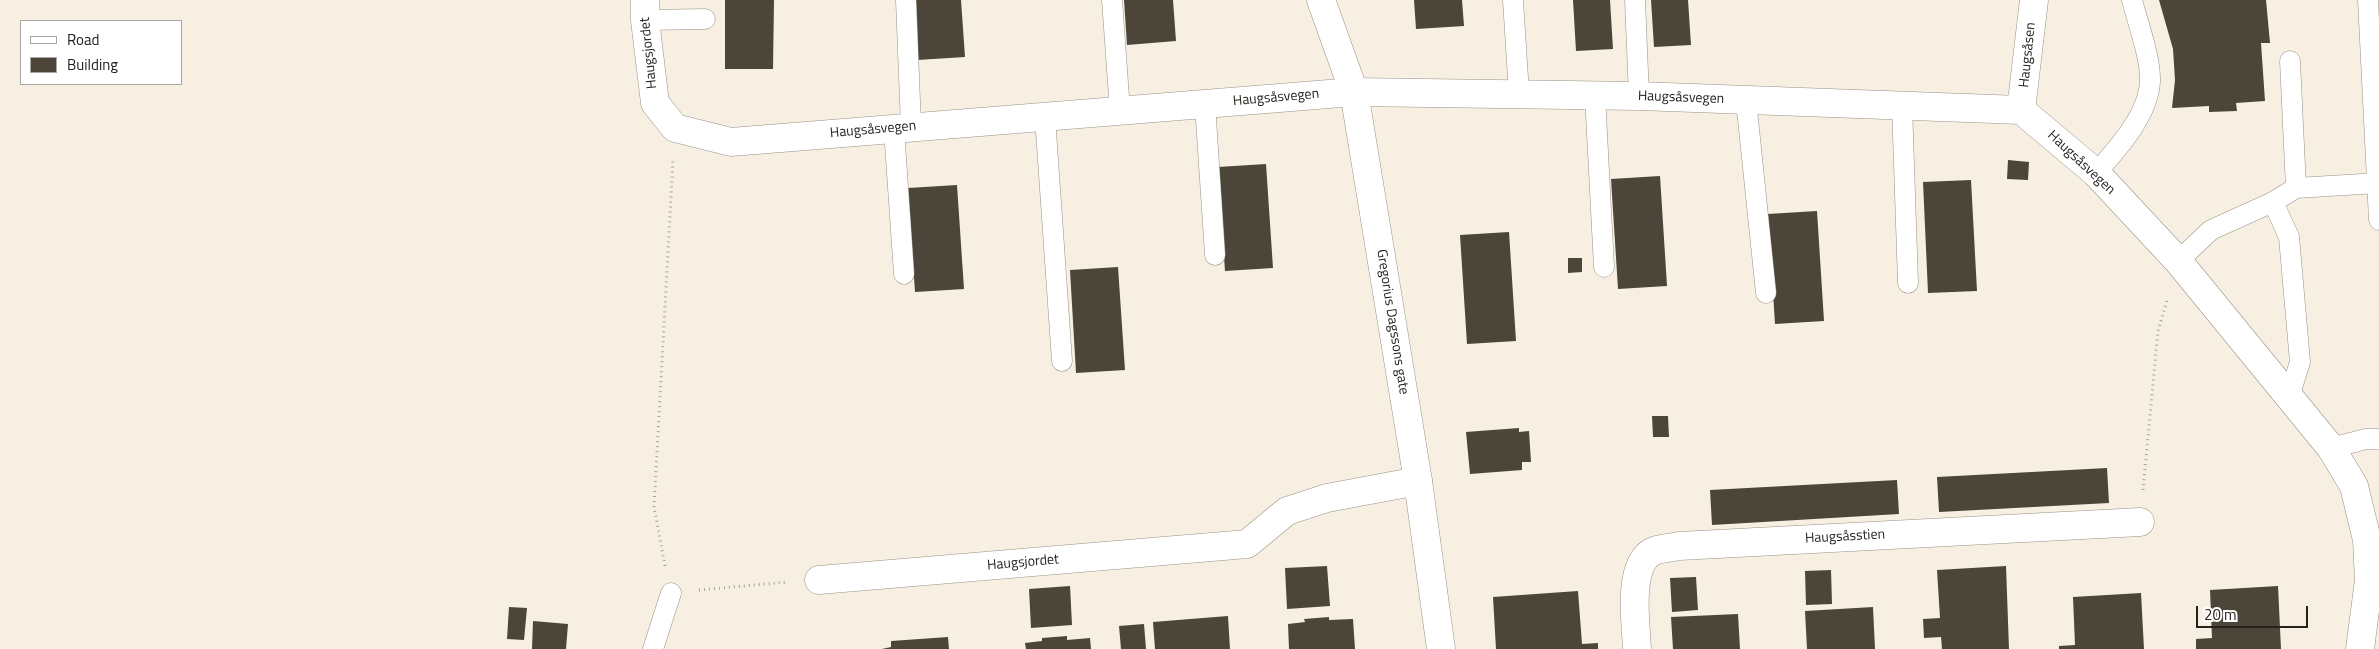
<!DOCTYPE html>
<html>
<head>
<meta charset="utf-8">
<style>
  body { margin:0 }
  #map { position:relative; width:2379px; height:649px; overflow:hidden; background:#f7efe2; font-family:"Titillium Web",sans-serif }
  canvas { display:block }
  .legend { position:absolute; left:20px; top:20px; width:162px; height:65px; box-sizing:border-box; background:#fff; border:1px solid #a8a6a5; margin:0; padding:6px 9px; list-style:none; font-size:15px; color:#25211d }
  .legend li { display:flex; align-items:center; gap:10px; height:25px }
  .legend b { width:25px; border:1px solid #a8a6a5 }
  .scale { position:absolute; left:2196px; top:606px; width:112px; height:22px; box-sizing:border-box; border:2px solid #25211d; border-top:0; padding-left:6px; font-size:15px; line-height:18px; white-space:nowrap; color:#25211d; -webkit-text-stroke:4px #fff; paint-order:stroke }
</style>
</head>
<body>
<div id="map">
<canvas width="2379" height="649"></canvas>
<ul class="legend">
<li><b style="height:6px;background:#fff"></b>Road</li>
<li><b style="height:14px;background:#4b453a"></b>Building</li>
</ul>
<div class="scale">20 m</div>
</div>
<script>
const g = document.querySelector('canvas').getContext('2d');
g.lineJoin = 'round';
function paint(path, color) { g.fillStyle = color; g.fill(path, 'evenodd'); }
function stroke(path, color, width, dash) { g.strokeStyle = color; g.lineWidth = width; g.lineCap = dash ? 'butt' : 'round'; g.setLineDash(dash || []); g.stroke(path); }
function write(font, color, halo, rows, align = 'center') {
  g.font = font + ' "Titillium Web",sans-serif'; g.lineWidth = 5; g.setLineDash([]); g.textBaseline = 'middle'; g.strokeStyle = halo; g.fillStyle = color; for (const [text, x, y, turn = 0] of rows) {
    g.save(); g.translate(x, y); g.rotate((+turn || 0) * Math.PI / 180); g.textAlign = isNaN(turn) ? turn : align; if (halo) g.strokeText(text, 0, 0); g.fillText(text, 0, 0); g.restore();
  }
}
paint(new Path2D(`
  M 725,0 L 774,0 L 773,69 L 725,69 Z
  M 913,0 L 961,0 L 965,57 L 917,60 Z
  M 1124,0 L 1173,0 L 1176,41 L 1127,45 Z
  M 1414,0 L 1462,0 L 1464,26 L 1416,29 Z
  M 1573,0 L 1610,0 L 1613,49 L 1576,51 Z
  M 1651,0 L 1688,0 L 1691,45 L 1654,47 Z
  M 2159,0 L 2266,0 L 2270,43 L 2261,43 L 2265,101 L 2236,103 L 2237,111 L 2209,112 L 2209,106 L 2172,108 L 2175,80 L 2173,49 Z
  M 2008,160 L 2029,162 L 2028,180 L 2007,179 Z
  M 1266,164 L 1273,268 L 1225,271 L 1218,167 Z
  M 1660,176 L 1667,286 L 1618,289 L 1611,179 Z
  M 1971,180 L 1977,291 L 1928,293 L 1923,182 Z
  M 957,185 L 964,289 L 915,292 L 908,188 Z
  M 1817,211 L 1824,321 L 1775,324 L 1768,214 Z
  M 1509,232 L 1516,341 L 1467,344 L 1460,235 Z
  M 1568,258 L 1582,258 L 1582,272 L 1568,273 Z
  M 1118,267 L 1125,370 L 1076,373 L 1070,270 Z
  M 1652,416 L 1668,416 L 1669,437 L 1653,437 Z
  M 1519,428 L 1519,432 L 1529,431 L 1531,462 L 1522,462 L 1522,470 L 1470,474 L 1466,432 Z
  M 2107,468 L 2109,503 L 1939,512 L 1937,477 Z
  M 1897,480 L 1899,514 L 1712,525 L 1710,490 Z
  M 1327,566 L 1330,606 L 1287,609 L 1285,568 Z
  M 2006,566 L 2009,649 L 1942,649 L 1941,637 L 1924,638 L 1923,619 L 1940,618 L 1937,570 Z
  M 1831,570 L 1832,604 L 1806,605 L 1805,571 Z
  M 1696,577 L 1698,610 L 1672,612 L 1670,578 Z
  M 1070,586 L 1072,625 L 1031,628 L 1029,589 Z
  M 2278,586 L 2281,649 L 2196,649 L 2196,639 L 2212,638 L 2210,590 Z
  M 1578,591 L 1582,644 L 1598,643 L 1598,649 L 1496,649 L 1493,597 Z
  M 2141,593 L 2144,649 L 2059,649 L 2059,646 L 2075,645 L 2073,597 Z
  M 509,607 L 527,608 L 524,640 L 507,639 Z
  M 1873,607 L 1875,649 L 1807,649 L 1805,611 Z
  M 1738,614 L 1740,649 L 1673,649 L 1671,617 Z
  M 1228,616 L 1230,649 L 1155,649 L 1153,622 Z
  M 1329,617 L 1329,620 L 1353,619 L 1355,649 L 1289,649 L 1288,624 L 1305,622 L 1304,619 Z
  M 533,621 L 568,624 L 566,649 L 532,649 Z
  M 1144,624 L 1146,649 L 1121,649 L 1119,626 Z
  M 1067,636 L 1067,640 L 1090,638 L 1091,649 L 1026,649 L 1025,643 L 1042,641 L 1042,638 Z
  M 948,637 L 949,649 L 882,649 L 891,647 L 891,641 Z`), '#4b453a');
const service = new Path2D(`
  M 906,0 L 911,127
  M 1112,0 L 1120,111
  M 1513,0 L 1519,94
  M 1635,0 L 1639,96
  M 2368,0 L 2379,220
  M 645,20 L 705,19
  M 2290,61 L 2296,188
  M 1595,95 L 1604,267
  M 1746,100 L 1766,293
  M 1205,104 L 1215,255
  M 1902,105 L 1908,283
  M 1045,117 L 1062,361
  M 894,129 L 904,274
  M 2096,173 C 2117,149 2148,116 2150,82 C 2151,58 2138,24 2132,0
  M 2273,202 L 2289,237 L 2300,362 L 2289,397
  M 2178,261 L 2211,230 L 2273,202 L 2296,188 L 2379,183
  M 2331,448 L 2366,439 L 2379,439
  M 653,649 L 671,593`);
const minor = new Path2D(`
  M 645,0 L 645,20 L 655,103 L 675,128 L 731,142 L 1354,92 L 1639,96 L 2021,110 L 2096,173 L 2178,261 L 2331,448 L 2354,486 L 2367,540 L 2369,580 L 2360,649
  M 2021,110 L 2034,0
  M 819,580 L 1247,544 L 1287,511 L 1327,498 L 1418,481
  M 1637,649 C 1636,625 1627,566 1652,552 C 1659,548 1671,548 1679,546 L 2140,522`);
const tertiary = new Path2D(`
  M 1321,0 L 1354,92 L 1418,481 L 1441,649`);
stroke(service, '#999185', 21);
stroke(minor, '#999185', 29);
stroke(tertiary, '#999185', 29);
stroke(new Path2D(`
  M 2143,490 L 2158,331 L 2167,300
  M 665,566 L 654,507 L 673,161
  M 699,590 L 788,582`), '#a9a299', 3, [1, 4]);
stroke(service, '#fff', 20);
stroke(minor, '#fff', 28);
stroke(tertiary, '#fff', 28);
write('14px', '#25211d', '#fff', [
  ["Haugsjordet",649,53,-96],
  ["Haugsåsen",2028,55,-84],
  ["Haugsåsvegen",1276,98,-5],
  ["Haugsåsvegen",1681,98,2],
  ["Haugsåsvegen",873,130,-5],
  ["Haugsåsvegen",2081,163,43],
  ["Gregorius Dagssons gate",1392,322,81],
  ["Haugsåsstien",1845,537,-3],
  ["Haugsjordet",1023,563,-5]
]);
</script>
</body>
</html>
